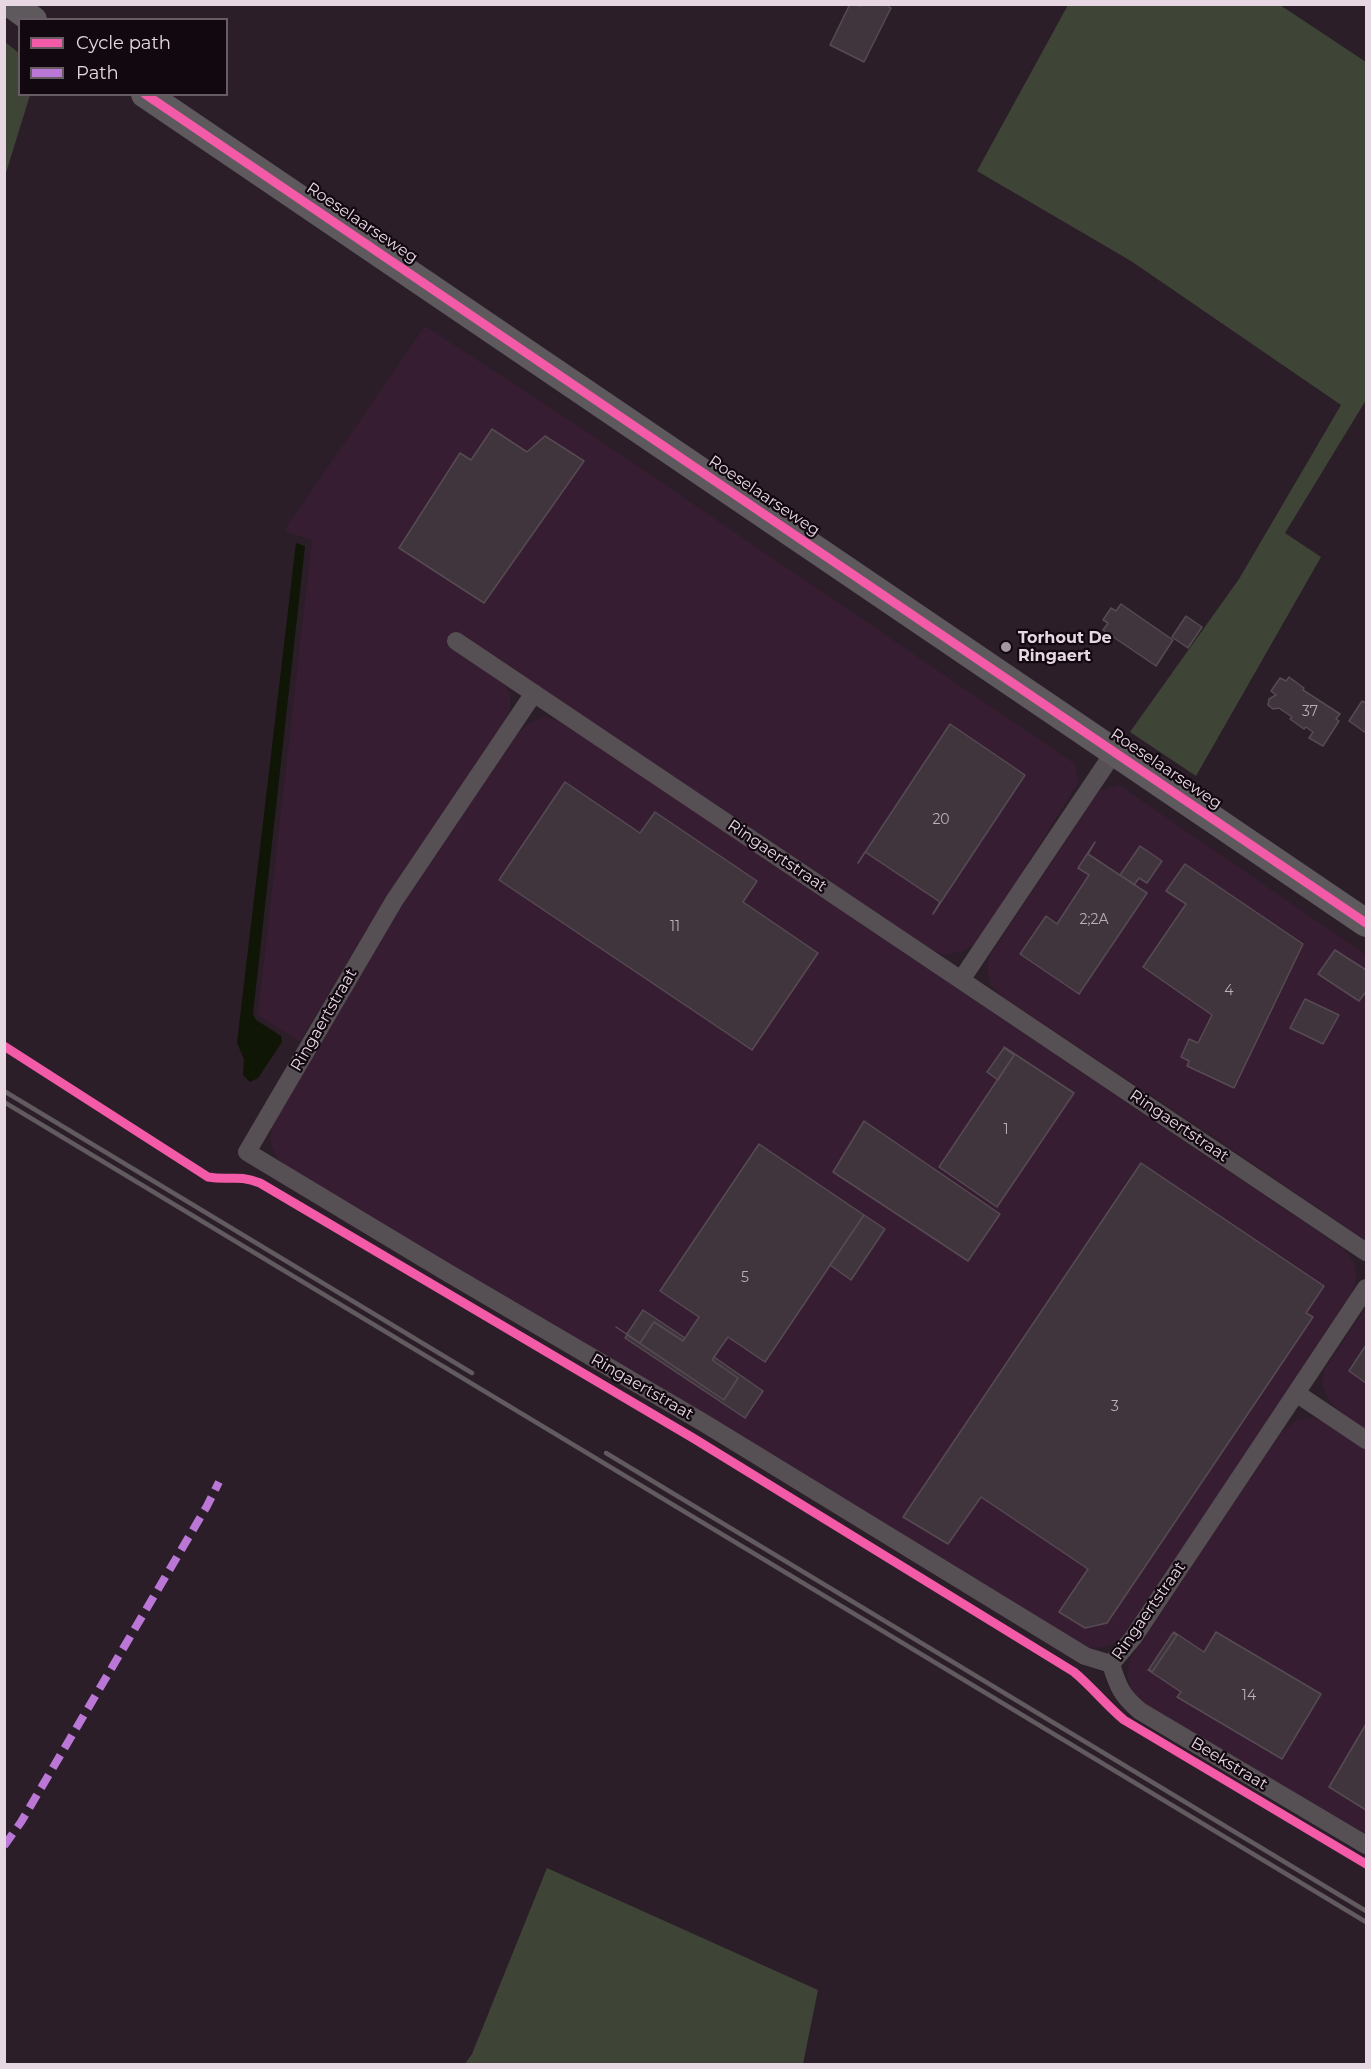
<!DOCTYPE html>
<html>
<head>
<meta charset="utf-8">
<style>
  body { margin:0 }
  #map { position:relative; width:1371px; height:2069px; overflow:hidden; background:#2b1e28; font-family:Montserrat,sans-serif }
  canvas { display:block }
  .frame { position:absolute; inset:0; border:6px solid #e7d7e3; pointer-events:none }
  .legend { position:absolute; left:18px; top:18px; width:210px; height:78px; box-sizing:border-box; background:#120810; border:2px solid #675b64; margin:0; padding:8px 10px; list-style:none; font-size:18px; color:#e7d7e3 }
  .legend li { display:flex; align-items:center; gap:12px; height:30px }
  .legend b { width:30px; border:2px solid #675b64 }
</style>
</head>
<body>
<div id="map">
<canvas width="1371" height="2069"></canvas>
<div class="frame"></div>
<ul class="legend">
<li><b style="height:8px;background:#f35aa7"></b>Cycle path</li>
<li><b style="height:8px;background:#ba77d6"></b>Path</li>
</ul>
</div>
<script>
const g = document.querySelector('canvas').getContext('2d');
g.lineJoin = 'round';
function paint(path, color) { g.fillStyle = color; g.fill(path, 'evenodd'); }
function stroke(path, color, width, dash) { g.strokeStyle = color; g.lineWidth = width; g.lineCap = dash ? 'butt' : 'round'; g.setLineDash(dash || []); g.stroke(path); }
function write(font, color, halo, rows, align = 'center') {
  g.font = font + ' Montserrat,sans-serif'; g.lineWidth = 4.5; g.setLineDash([]); g.textBaseline = 'middle'; g.strokeStyle = halo; g.fillStyle = color; for (const [text, x, y, turn = 0] of rows) {
    g.save(); g.translate(x, y); g.rotate((+turn || 0) * Math.PI / 180); g.textAlign = isNaN(turn) ? turn : align; if (halo) g.strokeText(text, 0, 0); g.fillText(text, 0, 0); g.restore();
  }
}
paint(new Path2D(`
  M 425,326 L 593,436 L 1075,764 L 1078,783 L 978,942 L 963,951 L 945,955 L 929,949 L 456,630 L 447,644 L 502,681 L 510,694 L 510,709 L 503,723 L 387,895 L 300,1042 L 258,1015 L 312,540 L 284,531 Z
  M 546,717 L 563,723 L 1345,1250 L 1354,1263 L 1357,1277 L 1351,1297 L 1126,1633 L 1113,1644 L 1098,1648 L 1081,1646 L 287,1167 L 275,1155 L 270,1138 L 275,1118 L 401,907 L 517,733 L 531,722 Z
  M 1119,785 L 1366,955 L 1366,1241 L 1221,1142 L 1001,996 L 991,985 L 987,971 L 990,955 L 1099,791 Z
  M 1366,1307 L 1366,1430 L 1341,1412 L 1328,1399 L 1322,1383 L 1324,1370 Z
  M 1313,1418 L 1327,1423 L 1366,1450 L 1366,1836 L 1145,1704 L 1133,1692 L 1127,1675 L 1130,1659 L 1282,1432 L 1295,1421 Z`), '#371d32');
paint(new Path2D(`
  M 1068,5 L 1280,5 L 1366,62 L 1366,400 L 1285,533 L 1321,557 L 1196,776 L 1130,732 L 1239,579 L 1341,405 L 1131,261 L 977,171 Z
  M 5,42 L 19,53 L 20,94 L 30,95 L 5,176 Z
  M 547,1868 L 818,1990 L 803,2064 L 465,2064 L 472,2054 Z`), '#3e4536');
paint(new Path2D(`
  M 296,543 L 305,546 L 253,1014 L 256,1020 L 281,1036 L 282,1042 L 258,1078 L 250,1082 L 243,1075 L 244,1059 L 237,1043 Z`), '#0f1605');
const building = new Path2D(`
  M 850,4 L 862,6 L 863,4 L 885,4 L 891,8 L 864,62 L 830,45 Z
  M 492,429 L 527,452 L 545,436 L 584,461 L 484,603 L 399,548 L 460,453 L 471,460 Z
  M 1121,604 L 1173,640 L 1156,666 L 1103,630 L 1108,623 L 1103,620 L 1111,608 L 1116,611 Z
  M 1186,616 L 1202,627 L 1188,648 L 1172,637 Z
  M 1289,677 L 1304,688 L 1303,690 L 1340,714 L 1336,719 L 1339,721 L 1323,746 L 1309,738 L 1313,732 L 1306,727 L 1304,729 L 1290,719 L 1292,717 L 1279,708 L 1273,709 L 1268,705 L 1269,699 L 1276,695 L 1271,691 L 1280,678 L 1286,681 Z
  M 1362,701 L 1366,703 L 1366,733 L 1349,721 Z
  M 950,724 L 1025,775 L 933,914 L 940,902 L 865,852 L 858,863 Z
  M 565,782 L 640,833 L 655,812 L 757,881 L 743,902 L 818,953 L 752,1050 L 499,880 Z
  M 1095,842 L 1088,854 L 1147,893 L 1079,994 L 1020,954 L 1046,916 L 1057,924 L 1089,875 L 1078,868 Z
  M 1140,846 L 1162,861 L 1147,883 L 1139,878 L 1134,885 L 1120,875 Z
  M 1185,864 L 1303,944 L 1234,1088 L 1187,1066 L 1189,1061 L 1181,1057 L 1189,1039 L 1198,1043 L 1212,1015 L 1143,967 L 1186,904 L 1166,891 Z
  M 1335,950 L 1366,970 L 1366,994 L 1365,993 L 1359,1001 L 1318,974 Z
  M 1305,999 L 1339,1015 L 1323,1044 L 1290,1028 Z
  M 1004,1047 L 1074,1093 L 997,1207 L 939,1167 L 1014,1055 Z
  M 1004,1048 L 1014,1055 L 998,1080 L 987,1072 Z
  M 864,1121 L 1000,1214 L 968,1261 L 833,1172 Z
  M 759,1144 L 864,1215 L 765,1362 L 728,1337 L 712,1360 L 738,1378 L 724,1400 L 616,1327 L 640,1343 L 654,1322 L 683,1341 L 699,1317 L 660,1291 Z
  M 1141,1163 L 1324,1286 L 1306,1313 L 1313,1317 L 1107,1623 L 1085,1628 L 1059,1612 L 1088,1569 L 981,1497 L 948,1544 L 903,1517 Z
  M 864,1215 L 885,1229 L 851,1280 L 830,1265 Z
  M 643,1310 L 685,1338 L 683,1341 L 654,1322 L 640,1343 L 627,1334 Z
  M 627,1335 L 724,1400 L 738,1378 L 712,1360 L 714,1357 L 763,1391 L 745,1418 L 625,1338 Z
  M 1366,1345 L 1366,1383 L 1349,1371 Z
  M 1174,1632 L 1204,1652 L 1216,1632 L 1321,1694 L 1282,1759 L 1177,1697 L 1181,1692 L 1148,1670 L 1152,1672 L 1177,1635 Z
  M 1173,1633 L 1177,1635 L 1152,1672 L 1149,1669 Z
  M 1366,1724 L 1366,1810 L 1329,1787 Z`);
paint(building, '#40353d');
stroke(building, '#564a53', 1.5);
stroke(new Path2D(`
  M 456,641 L 1366,1252
  M 534,693 L 394,901 L 247,1152 L 443,1270 L 704,1423 L 1085,1656 L 1111,1664
  M 961,980 L 1114,752
  M 1296,1393 L 1366,1440
  M 1111,1664 L 1133,1638 L 1366,1288
  M 1111,1664 C 1118,1687 1122,1696 1140,1711 L 1366,1845`), '#564f54', 18);
stroke(new Path2D(`
  M 11,4 L 33,20
  M 145,94 L 1366,923`), '#5e595d', 28);
stroke(new Path2D(`
  M 4,1091 L 472,1373
  M 4,1102 L 1366,1922
  M 606,1453 L 1366,1911`), '#615a5f', 4.5);
stroke(new Path2D(`
  M 4,1846 L 21,1822 L 207,1506 L 219,1482`), '#ba77d6', 8, [15, 8]);
stroke(new Path2D(`
  M 145,94 L 1366,923
  M 4,1046 L 208,1177 C 230,1181 237,1174 260,1183 L 693,1438 L 1074,1672 C 1092,1687 1106,1705 1124,1720 L 1366,1864`), '#f35aa7', 9);
for (const [x, y, r, color] of [
  [1006,647,6,"#a596a2"]
]) { const dot = new Path2D(); dot.arc(x, y, r, 0, 2 * Math.PI); g.fillStyle = color; g.fill(dot); stroke(dot, '#120810', 2); }
write('14px', '#bdaeba', null, [
  ["37",1310,712],
  ["20",941,820],
  ["2;2A",1094,920],
  ["11",675,927],
  ["4",1229,991],
  ["1",1006,1130],
  ["5",745,1278],
  ["3",1115,1407],
  ["14",1249,1696]
]);
write('16px', '#e7d7e3', '#120810', [
  ["Roeselaarseweg",362,223,34],
  ["Roeselaarseweg",764,496,34],
  ["Roeselaarseweg",1166,769,34],
  ["Ringaertstraat",777,856,34],
  ["Ringaertstraat",324,1020,-60],
  ["Ringaertstraat",1179,1126,34],
  ["Ringaertstraat",642,1387,30],
  ["Ringaertstraat",1149,1611,-55],
  ["Beekstraat",1229,1764,31]
]);
write('bold 16px', '#e7d7e3', '#120810', [
  ["Torhout De",1018,638],
  ["Ringaert",1018,656]
], 'left');
</script>
</body>
</html>
